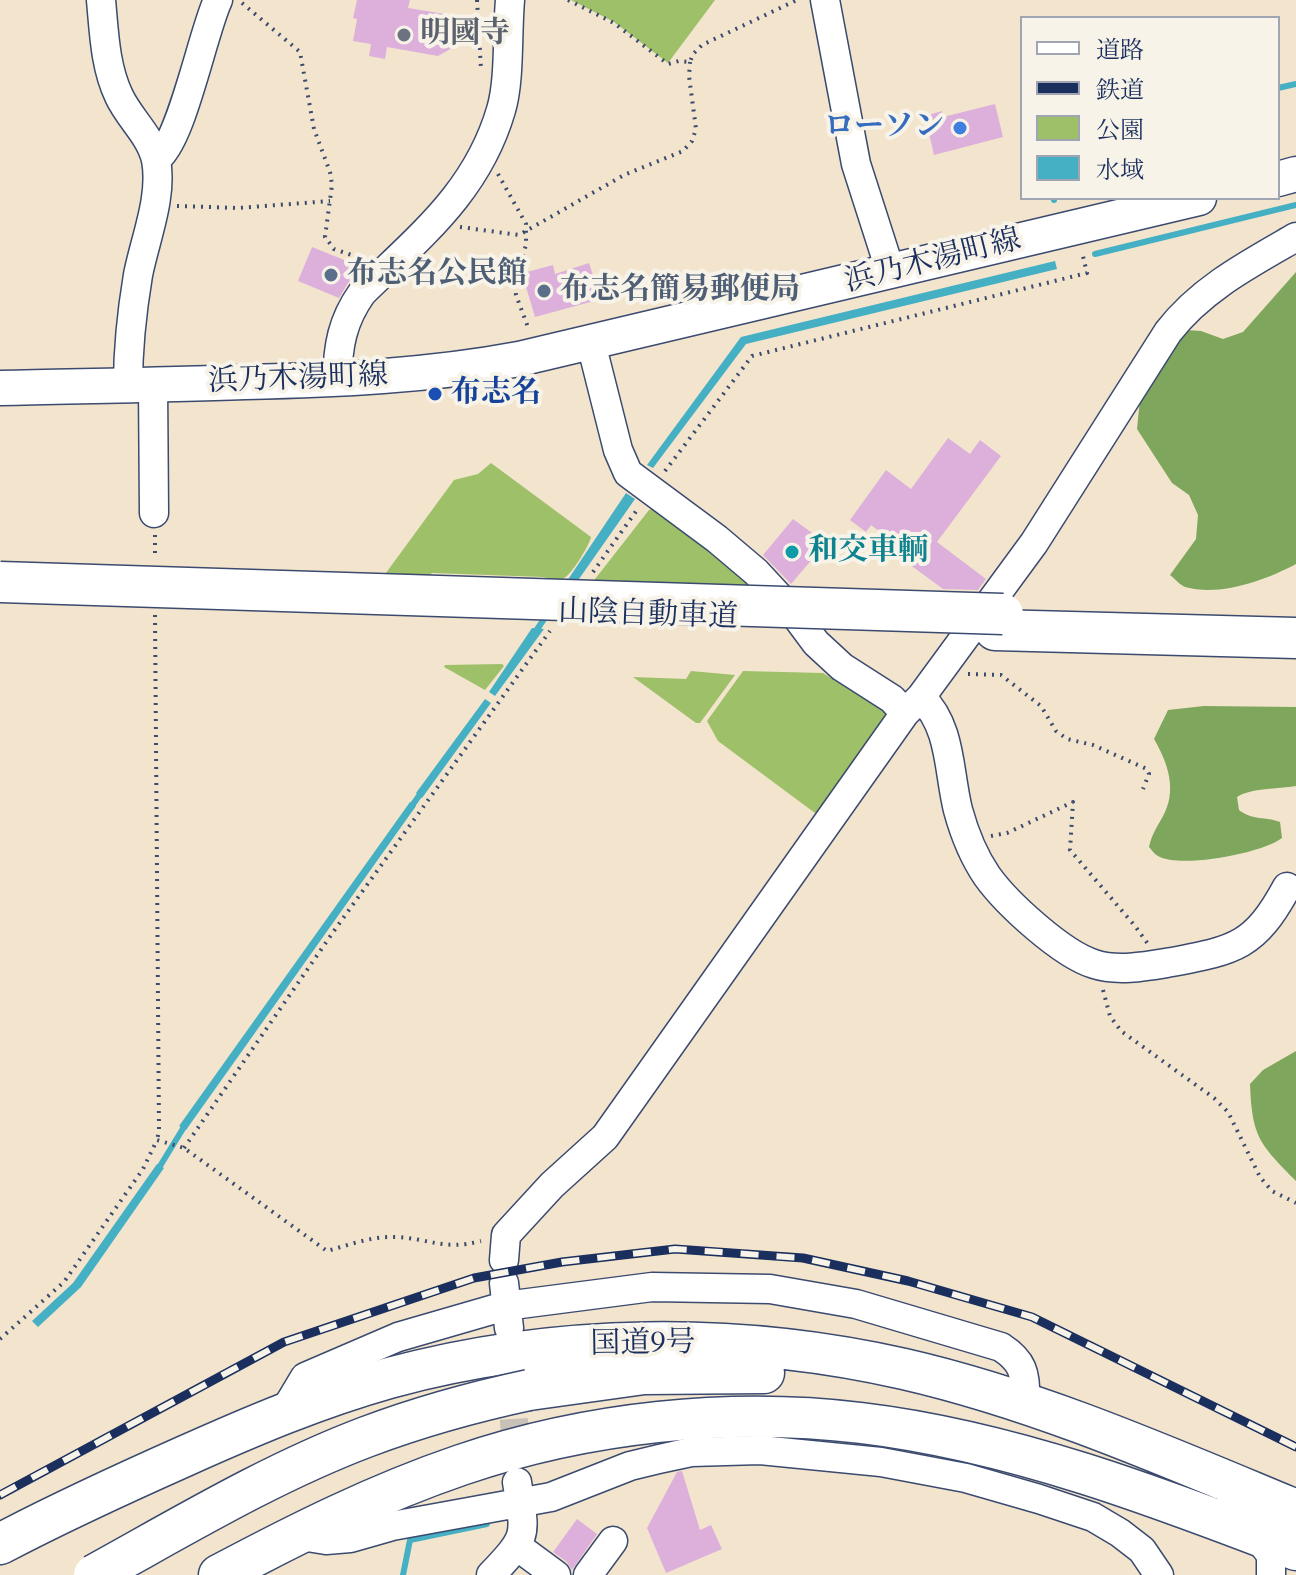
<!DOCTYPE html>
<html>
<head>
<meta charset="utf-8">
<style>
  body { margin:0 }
  #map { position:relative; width:1296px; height:1575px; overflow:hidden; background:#f3e5cd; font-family:Cardo,"Noto Serif JP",serif }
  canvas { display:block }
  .legend { position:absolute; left:1020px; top:16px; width:260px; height:184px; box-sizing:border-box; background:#f7f3e8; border:2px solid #9fa5b1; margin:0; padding:10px 14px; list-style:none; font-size:24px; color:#1b2f5e }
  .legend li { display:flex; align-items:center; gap:16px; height:40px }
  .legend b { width:40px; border:2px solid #9fa5b1 }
</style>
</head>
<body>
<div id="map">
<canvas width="1296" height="1575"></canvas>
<ul class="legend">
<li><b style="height:10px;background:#fff"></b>道路</li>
<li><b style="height:10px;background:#1b2f5e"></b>鉄道</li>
<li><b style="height:22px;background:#9dc069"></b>公園</li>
<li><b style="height:22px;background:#45afc4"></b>水域</li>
</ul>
</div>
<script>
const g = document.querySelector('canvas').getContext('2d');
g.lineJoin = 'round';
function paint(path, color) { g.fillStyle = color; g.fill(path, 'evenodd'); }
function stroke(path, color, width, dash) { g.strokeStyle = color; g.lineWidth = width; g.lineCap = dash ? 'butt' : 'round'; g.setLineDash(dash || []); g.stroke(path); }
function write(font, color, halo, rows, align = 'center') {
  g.font = font + ' Cardo,"Noto Serif JP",serif'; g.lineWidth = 8; g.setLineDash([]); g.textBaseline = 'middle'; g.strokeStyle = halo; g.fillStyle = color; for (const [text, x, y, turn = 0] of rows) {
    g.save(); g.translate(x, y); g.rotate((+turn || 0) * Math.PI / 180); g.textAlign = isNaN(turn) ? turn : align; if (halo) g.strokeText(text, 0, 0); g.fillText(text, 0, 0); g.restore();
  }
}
paint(new Path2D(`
  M 571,0 L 715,0 L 668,63 L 614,22 Z
  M 491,463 L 591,537 C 589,546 572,574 564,578 C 558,582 549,578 543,577 L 432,573 L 425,581 L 383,577 L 454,480 L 478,474 Z
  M 655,508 L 752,584 L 752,594 L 588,588 L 649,510 Z
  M 502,664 L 504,666 L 485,690 L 444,667 L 445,665 Z
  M 691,671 L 735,675 L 700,723 L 696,723 L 633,677 L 686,679 Z
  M 743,671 L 823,673 L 884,711 L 887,717 L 819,816 L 718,741 L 707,721 Z`), '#9dc069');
paint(new Path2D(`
  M 1296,272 L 1296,564 C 1266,580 1220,597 1185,587 C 1180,585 1175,579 1170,575 L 1196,539 L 1198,515 L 1189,495 L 1172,483 L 1137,429 L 1140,399 L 1186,330 L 1201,331 L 1223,339 L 1243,332 Z
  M 1204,706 L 1296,707 L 1296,786 C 1279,789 1250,788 1237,797 L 1239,810 C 1254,821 1264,816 1280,822 L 1282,838 C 1263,853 1181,869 1158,856 C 1154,854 1152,850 1149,847 C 1152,834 1156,829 1162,818 C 1178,791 1168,763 1154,739 L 1168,710 Z
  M 1296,1051 L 1296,1181 C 1260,1144 1252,1138 1250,1084 L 1263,1070 Z`), '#7ea65d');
paint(new Path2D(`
  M 1055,261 L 1057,269 L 746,344 L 653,468 L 647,465 L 741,337 Z
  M 626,493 L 635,499 L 572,589 L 565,584 Z
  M 532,628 L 544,629 L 495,696 L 489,692 Z
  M 485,699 L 491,703 L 422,798 L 416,793 Z
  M 410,802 L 416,806 L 186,1130 L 179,1126 Z
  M 157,1164 L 164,1168 L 81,1287 L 38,1327 L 32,1321 L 73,1283 Z`), '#45afc4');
stroke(new Path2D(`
  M 1278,88 L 1296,84
  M 1054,198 L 1054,200
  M 1095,254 L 1296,205
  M 534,634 L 548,613
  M 409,810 L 423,790
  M 157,1171 L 187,1122
  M 403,1575 L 410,1540 L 487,1524`), '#45afc4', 6);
paint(new Path2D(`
  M 357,0 L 410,0 L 408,8 L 457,16 L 452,48 L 438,56 L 387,47 L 385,59 L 369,56 L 371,44 L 353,41 L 357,19 L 353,18 Z
  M 995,104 L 1003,137 L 934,155 L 925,116 L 942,111 L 943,117 Z
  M 312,247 L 364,268 L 348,283 L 339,298 L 298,281 Z
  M 589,263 L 595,281 L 599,280 L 605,298 L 535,317 L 523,277 L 528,275 L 527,272 L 553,265 L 555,274 Z
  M 948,438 L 970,454 L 980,440 L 1001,456 L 937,542 L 986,579 L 978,590 L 943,589 L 909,564 L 914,557 L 871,525 L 866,532 L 850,520 L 886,470 L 911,489 Z
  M 793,519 L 826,543 L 791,584 L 763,555 Z
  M 682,1471 L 700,1530 L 711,1525 L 722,1549 L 666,1573 L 647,1528 L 677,1472 Z
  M 577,1519 L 597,1534 L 572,1570 L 567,1562 L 553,1552 Z`), '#dcb0db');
stroke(new Path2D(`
  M 511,1377 L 517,1467`), '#c8c1b7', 28, [28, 14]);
const minor = new Path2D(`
  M 101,0 C 104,32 105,67 119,96 C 129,118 151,136 156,160 C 163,197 145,239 138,275 C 132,311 128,349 128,385
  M 825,0 L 856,164 L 891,273
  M 156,159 C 181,145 203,31 218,0
  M 591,343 L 618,450 L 628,473 L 717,539 L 756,572 L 793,612 L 816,643 L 842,667 L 892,699 L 905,713
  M 337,380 C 338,346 342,321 362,293 C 420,236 477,192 501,110 C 510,80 507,33 510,0
  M 153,385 L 154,513
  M 921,697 C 952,728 948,770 958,810 C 964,832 974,857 987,876 C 1007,904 1062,954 1094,964 C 1118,972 1148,966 1172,962 C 1236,950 1255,946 1287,887
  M 504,1260 L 506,1235 L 552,1185 L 605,1137 L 905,713 L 921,697 L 1034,543 L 1168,332 C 1201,289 1249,264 1296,237
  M 504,1283 L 509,1328
  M 284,1412 L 305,1377 L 398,1337 L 505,1306 L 652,1287 L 770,1289 L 856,1304 L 1001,1347 C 1027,1364 1024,1376 1026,1404
  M 295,1535 L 326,1540 L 350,1538 L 392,1526 L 551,1497 L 630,1466 L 659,1459 L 691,1452 L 760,1450 L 881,1462 L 966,1478 L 1039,1499 L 1093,1517 L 1120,1533 L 1142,1550 L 1159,1575
  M 1256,1535 L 1271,1555 L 1271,1575
  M 518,1547 L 556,1575
  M 491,1575 C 530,1534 525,1536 517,1482
  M 588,1575 L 613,1541`);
const major = new Path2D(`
  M 1278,179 L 1296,174
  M 0,388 C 82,386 163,385 245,382 C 338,380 428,376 519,359 L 1199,198`);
const highway = new Path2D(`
  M 995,630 L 1296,638
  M 529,1390 L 644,1374 L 764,1373
  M 0,1544 C 61,1512 122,1484 185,1456 C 252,1426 318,1398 389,1378 C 555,1333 736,1331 904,1369 C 1039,1400 1168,1457 1296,1510
  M 219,1575 C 298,1533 376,1494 461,1465 C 587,1422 730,1407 861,1423 C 1011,1441 1156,1496 1296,1550`);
stroke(minor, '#3b4a6f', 31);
stroke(major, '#3b4a6f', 37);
stroke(highway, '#3b4a6f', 43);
stroke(new Path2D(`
  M 477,0 L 481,69
  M 568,0 L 614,23 L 668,64 L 679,61 L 690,62 L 693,54 L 702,45 L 797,0
  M 242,3 L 300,52 L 314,129 L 330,172 L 332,185 L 325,237 L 334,249 L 363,259
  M 498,174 L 526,224 L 526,245 L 515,283 L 516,295 L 529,330
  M 177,206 L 238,208 L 330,201
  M 460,227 L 519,235 L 624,175 L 683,151 L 692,141 L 696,129 L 689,76 L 690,62
  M 665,471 L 752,356 L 1087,273 L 1082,252
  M 155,535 L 155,558
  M 593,572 L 639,507
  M 155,615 L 159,1131 L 157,1140
  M 968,674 L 1001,675 L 1041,706 L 1056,731 L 1067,739 L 1093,745 L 1147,769 L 1149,774 L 1143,789
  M 991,836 L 1007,833 L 1073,802 L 1070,850 L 1135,926 L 1148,944
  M 1103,990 L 1110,1016 L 1121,1031 L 1214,1098 L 1228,1112 L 1260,1177 L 1272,1191 L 1296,1203
  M 184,1148 L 336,928 L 550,631
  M 0,1339 L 64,1282 L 143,1169 L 157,1140 L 184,1148 L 327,1251 C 349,1245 372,1236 395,1237 C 429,1238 442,1251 481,1241`), '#3b4a6f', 4, [2, 6]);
stroke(minor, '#fff', 28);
stroke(major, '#fff', 34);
stroke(highway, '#fff', 40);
const rail = new Path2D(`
  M 0,1495 L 284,1342 L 474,1278 L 562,1262 L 675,1249 L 803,1258 L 908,1281 L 1032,1317 L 1296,1447`);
stroke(rail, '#1b2f5e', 9);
stroke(rail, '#f7f3e8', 6, [18]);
const highwayBridge = new Path2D(`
  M 0,582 L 1003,614
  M 94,1575 C 183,1526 271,1473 366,1437 C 419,1417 473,1402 529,1390`);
stroke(highwayBridge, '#3b4a6f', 43, []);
stroke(highwayBridge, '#fff', 40);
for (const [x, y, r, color] of [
  [404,35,8,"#6b7280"],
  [960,128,8,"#3f7fe0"],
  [331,275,8,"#5c6f8a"],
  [544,291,8,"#5c6f8a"],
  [435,394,8,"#1a4fb4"],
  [792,552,8,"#0f9aa8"]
]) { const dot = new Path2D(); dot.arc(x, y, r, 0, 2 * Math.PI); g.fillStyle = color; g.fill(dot); stroke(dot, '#f7f3e8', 3); }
write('bold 30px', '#5b616d', '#f7f3e8', [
  ["明國寺",420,35]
], 'left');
write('bold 30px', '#366cbe', '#f7f3e8', [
  ["ローソン",944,128]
], 'right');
write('30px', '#1b2f5e', '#f7f3e8', [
  ["浜乃木湯町線",933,262,-14],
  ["浜乃木湯町線",298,380,-2],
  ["山陰自動車道",648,616,2],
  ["国道9号",643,1345,-1]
]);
write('bold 30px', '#4e5e75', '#f7f3e8', [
  ["布志名公民館",347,275],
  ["布志名簡易郵便局",560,291]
], 'left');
write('bold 30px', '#164399', '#f7f3e8', [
  ["布志名",451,394]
], 'left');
write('bold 30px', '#0d838f', '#f7f3e8', [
  ["和交車輌",808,552]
], 'left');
</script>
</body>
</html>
